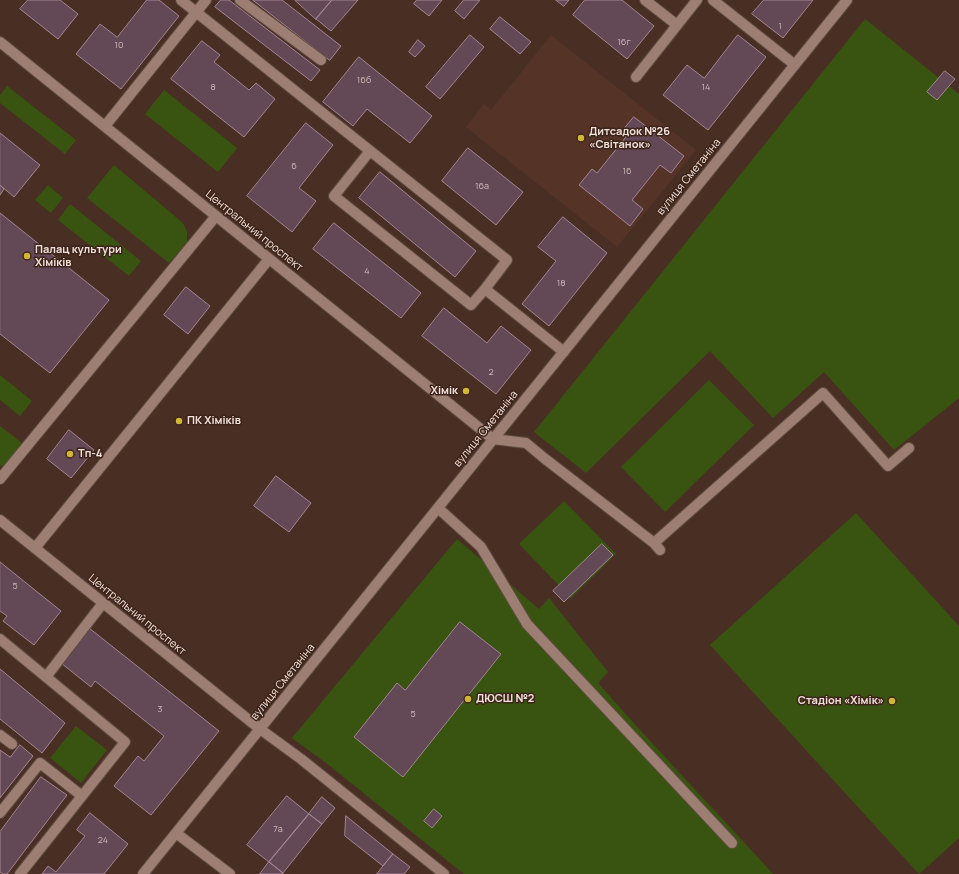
<!DOCTYPE html>
<html>
<head>
<meta charset="utf-8">
<style>
  body { margin:0 }
  canvas { display:block; background:#482e23 }
</style>
</head>
<body>
<canvas width="959" height="874"></canvas>
<script>
const g = document.querySelector('canvas').getContext('2d');
g.lineJoin = 'round';
function paint(path, color) { g.fillStyle = color; g.fill(path, 'evenodd'); }
function stroke(path, color, width, dash) { g.strokeStyle = color; g.lineWidth = width; g.lineCap = dash ? 'butt' : 'round'; g.setLineDash(dash || []); g.stroke(path); }
function write(font, color, halo, rows, align = 'center') {
  g.font = font + ' Manrope,sans-serif'; g.lineWidth = 3; g.setLineDash([]); g.textBaseline = 'middle'; g.strokeStyle = halo; g.fillStyle = color; for (const [text, x, y, turn = 0] of rows) {
    g.save(); g.translate(x, y); g.rotate((+turn || 0) * Math.PI / 180); g.textAlign = isNaN(turn) ? turn : align; if (halo) g.strokeText(text, 0, 0); g.fillText(text, 0, 0); g.restore();
  }
}
paint(new Path2D(`
  M 551,35 L 696,150 L 617,247 L 466,127 L 484,104 L 491,110 Z`), '#553427');
paint(new Path2D(`
  M 865,19 L 959,94 L 959,398 L 894,450 L 824,372 L 773,418 L 710,351 L 586,473 L 534,432 Z
  M 7,86 L 76,140 L 65,154 L 0,103 L 0,95 Z
  M 164,90 L 237,148 L 218,172 L 145,114 Z
  M 114,165 L 183,223 L 187,232 L 187,242 L 169,263 L 87,198 Z
  M 48,185 L 63,198 L 51,213 L 35,200 Z
  M 70,204 L 141,261 L 129,276 L 58,220 Z
  M 0,375 L 32,401 L 20,416 L 0,400 Z
  M 709,380 L 754,425 L 665,512 L 621,467 Z
  M 0,426 L 22,443 L 5,465 L 0,466 Z
  M 564,501 L 616,554 L 571,598 L 519,544 Z
  M 856,513 L 959,626 L 959,838 L 919,874 L 710,645 Z
  M 457,539 L 539,609 L 549,598 L 608,672 L 598,683 C 655,748 715,810 773,874 L 464,874 L 330,766 L 292,738 Z
  M 76,726 L 107,750 L 81,783 L 50,758 Z`), '#395411');
const building = new Path2D(`
  M 28,0 L 60,0 L 78,14 L 58,39 L 20,9 Z
  M 147,0 L 159,0 L 179,16 L 121,89 L 76,54 L 100,24 L 117,37 Z
  M 221,0 L 229,0 L 320,70 L 311,81 L 215,7 Z
  M 253,0 L 282,0 L 341,46 L 330,60 Z
  M 295,0 L 332,0 L 316,19 Z
  M 332,0 L 358,0 L 331,31 L 316,19 Z
  M 417,0 L 442,0 L 429,16 L 414,4 Z
  M 464,0 L 480,0 L 464,19 L 455,11 Z
  M 556,0 L 569,0 L 564,6 Z
  M 585,0 L 622,0 L 654,26 L 627,59 L 573,15 Z
  M 764,0 L 813,0 L 783,38 L 752,14 Z
  M 500,17 L 531,42 L 520,54 L 490,29 Z
  M 470,35 L 484,47 L 440,99 L 426,87 Z
  M 738,35 L 766,57 L 708,130 L 663,95 L 687,65 L 704,78 Z
  M 418,40 L 425,46 L 415,57 L 409,52 Z
  M 202,41 L 220,55 L 214,62 L 249,90 L 256,83 L 275,99 L 244,137 L 171,79 Z
  M 359,57 L 432,116 L 410,143 L 367,109 L 353,126 L 323,102 Z
  M 945,71 L 955,79 L 937,100 L 927,92 Z
  M 634,117 L 684,156 L 671,173 L 660,165 L 632,200 L 643,209 L 630,226 L 579,185 L 592,169 L 597,173 L 626,137 L 621,133 Z
  M 306,123 L 333,145 L 299,188 L 316,201 L 292,232 L 247,196 Z
  M 0,133 L 40,165 L 14,197 L 0,185 Z
  M 468,148 L 523,192 L 496,225 L 442,181 Z
  M 380,172 L 476,251 L 455,277 L 359,198 Z
  M 0,185 L 4,189 L 0,195 Z
  M 0,213 L 109,300 L 50,373 L 0,334 Z
  M 563,217 L 607,253 L 549,326 L 522,304 L 556,261 L 538,247 Z
  M 334,223 L 421,293 L 401,318 L 313,249 Z
  M 186,287 L 210,306 L 188,334 L 164,315 Z
  M 444,308 L 487,343 L 501,326 L 531,350 L 496,394 L 422,336 Z
  M 69,430 L 94,450 L 71,478 L 47,459 Z
  M 276,476 L 311,503 L 289,532 L 254,506 Z
  M 602,544 L 613,555 L 564,602 L 553,591 Z
  M 0,562 L 61,611 L 34,645 L 3,621 L 7,616 L 0,611 Z
  M 460,622 L 501,654 L 403,777 L 354,737 L 397,683 L 405,690 Z
  M 89,628 L 219,731 L 151,815 L 114,786 L 138,756 L 144,761 L 164,736 L 95,681 L 91,687 L 61,663 Z
  M 0,669 L 65,723 L 42,753 L 0,719 Z
  M 20,745 L 33,756 L 0,798 L 0,750 L 10,757 Z
  M 41,777 L 67,795 L 7,874 L 3,874 L 0,872 L 0,832 Z
  M 287,796 L 309,814 L 269,862 L 247,845 Z
  M 322,797 L 335,808 L 322,824 L 309,814 Z
  M 434,809 L 442,816 L 432,828 L 424,821 Z
  M 90,813 L 128,844 L 104,874 L 42,874 L 48,866 L 56,872 L 85,836 L 77,830 Z
  M 309,814 L 322,824 L 283,873 L 269,862 Z
  M 346,816 L 393,854 L 383,866 L 345,836 Z
  M 393,854 L 410,867 L 404,874 L 377,874 Z
  M 269,862 L 283,873 L 282,874 L 260,874 Z`);
paint(building, '#634856');
stroke(building, '#a38594', 1);
const minor = new Path2D(`
  M 181,0 L 507,260 L 485,289
  M 240,0 L 321,60
  M 645,0 L 677,25
  M 713,0 L 795,65
  M 0,42 L 493,439
  M 636,77 L 697,0
  M 105,126 L 206,0
  M 370,151 L 334,196 L 471,305 L 485,289 L 564,352
  M 493,439 L 526,443 L 544,458 L 654,543 L 660,550
  M 0,479 L 216,216
  M 438,508 L 481,547 L 527,624 L 732,843
  M 0,520 L 260,729 L 301,759 L 444,874
  M 654,543 L 823,393 L 888,466 L 909,448
  M 35,548 L 269,259
  M 0,639 L 125,742 L 20,874
  M 46,677 L 103,603
  M 0,735 L 12,744
  M 0,813 L 40,763 L 82,796
  M 176,833 L 230,874
  M 143,874 L 847,0`);
stroke(minor, '#604b42', 12);
stroke(minor, '#9d7e72', 10);
for (const [x, y, r, color] of [
  [581,138,4,"#d1b736"],
  [27,256,4,"#d1b736"],
  [466,391,4,"#d1b736"],
  [179,421,4,"#d1b736"],
  [70,454,4,"#d1b736"],
  [468,699,4,"#d1b736"],
  [892,701,4,"#d1b736"]
]) { const dot = new Path2D(); dot.arc(x, y, r, 0, 2 * Math.PI); g.fillStyle = color; g.fill(dot); stroke(dot, '#3d241a', 1.5); }
write('9px', '#cebbb9', null, [
  ["1",780,26],
  ["16г",624,42],
  ["10",119,45],
  ["16б",364,80],
  ["8",213,87],
  ["14",706,87],
  ["6",294,166],
  ["16",627,171],
  ["16а",482,186],
  ["4",367,271],
  ["18",561,283],
  ["2",491,372],
  ["5",15,586],
  ["3",160,709],
  ["5",413,714],
  ["7а",278,829],
  ["24",103,840]
]);
write('bold 11px', '#f2e1da', '#3d241a', [
  ["Дитсадок №26",589,132],
  ["«Світанок»",589,145],
  ["Палац культури",35,250],
  ["Хіміків",35,263],
  ["Хімік",458,391,"right"],
  ["ПК Хіміків",187,421],
  ["Тп-4",78,454],
  ["ДЮСШ №2",476,699],
  ["Стадіон «Хімік»",884,701,"right"]
], 'left');
write('11px', '#f2e1da', '#3d241a', [
  ["вулиця Сметаніна",689,177,-51],
  ["Центральний проспект",254,231,39],
  ["вулиця Сметаніна",486,429,-51],
  ["Центральний проспект",137,615,39],
  ["вулиця Сметаніна",283,682,-51]
]);
</script>
</body>
</html>
